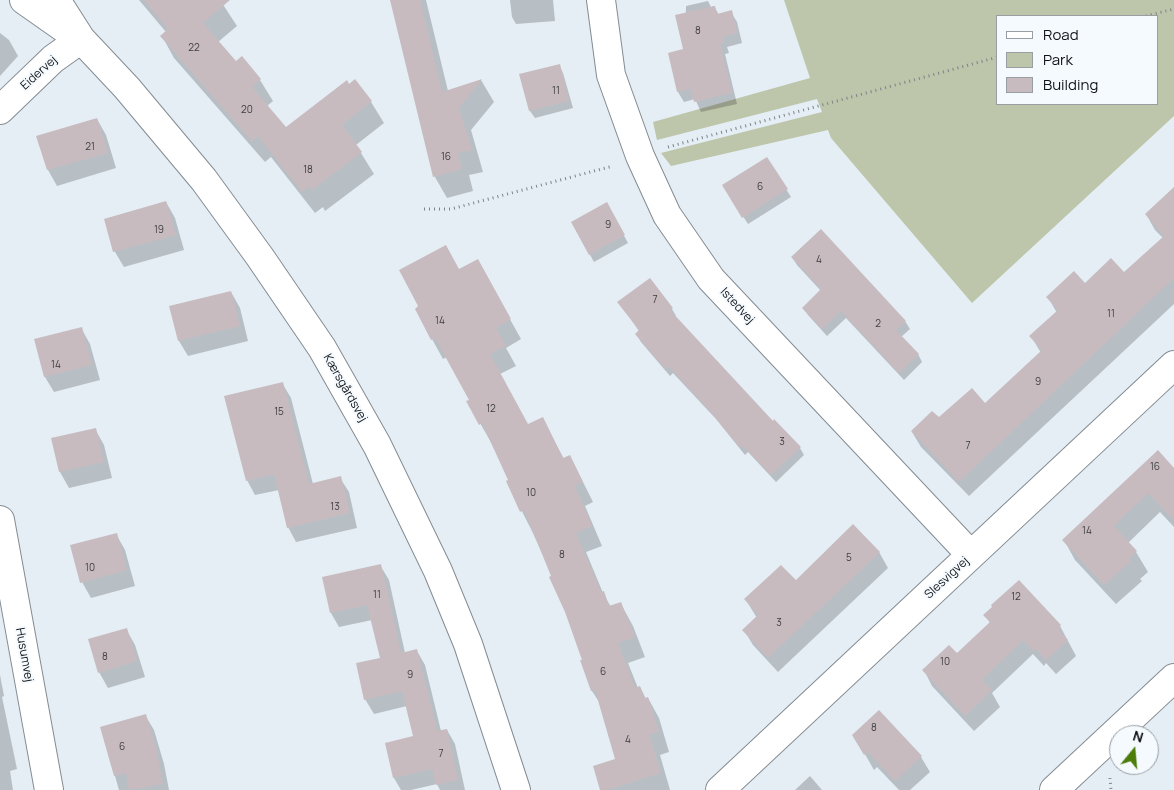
<!DOCTYPE html>
<html>
<head>
<meta charset="utf-8">
<style>
  body { margin:0 }
  #map { position:relative; width:1174px; height:790px; overflow:hidden; background:#e5eef5; font-family:Manrope,sans-serif }
  canvas { display:block }
  .legend { position:absolute; left:996px; top:15px; width:162px; height:90px; box-sizing:border-box; background:#f5faff; border:1px solid #999ea2; margin:0; padding:6px 9px; list-style:none; font-size:15px; color:#101316 }
  .legend li { display:flex; align-items:center; gap:10px; height:25px }
  .legend b { width:25px; border:1px solid #999ea2 }
  .north { position:absolute; left:1109px; top:725px; width:50px; height:50px; box-sizing:border-box; background:#f5faff; border:1px solid #999ea2; border-radius:50%; rotate:17deg; font-size:14px; font-weight:700; line-height:20px; text-align:center; color:#101316 }
  .north::after { content:''; display:block; margin:auto; width:18px; height:22px; background:#4d7d09; clip-path:polygon(50% 0,100% 100%,50% 72%,0 100%) }
</style>
</head>
<body>
<div id="map">
<canvas width="1174" height="790"></canvas>
<ul class="legend">
<li><b style="height:6px;background:#fff"></b>Road</li>
<li><b style="height:14px;background:#bdc5aa"></b>Park</li>
<li><b style="height:14px;background:#c7bbbf"></b>Building</li>
</ul>
<div class="north">N</div>
</div>
<script>
const g = document.querySelector('canvas').getContext('2d');
g.lineJoin = 'round';
function paint(path, color) { g.fillStyle = color; g.fill(path, 'evenodd'); }
function stroke(path, color, width, dash) { g.strokeStyle = color; g.lineWidth = width; g.lineCap = dash ? 'butt' : 'round'; g.setLineDash(dash || []); g.stroke(path); }
function write(font, color, halo, rows, align = 'center') {
  g.font = font + ' Manrope,sans-serif'; g.lineWidth = 4; g.setLineDash([]); g.textBaseline = 'middle'; g.strokeStyle = halo; g.fillStyle = color; for (const [text, x, y, turn = 0] of rows) {
    g.save(); g.translate(x, y); g.rotate((+turn || 0) * Math.PI / 180); g.textAlign = isNaN(turn) ? turn : align; if (halo) g.strokeText(text, 0, 0); g.fillText(text, 0, 0); g.restore();
  }
}
paint(new Path2D(`
  M 784,0 L 1174,0 L 1174,116 L 972,303 L 831,138 L 828,130 L 671,166 L 661,153 L 822,112 L 817,99 L 657,140 L 653,122 L 810,78 ZM 1158,16 L 1158,104 L 998,104 L 998,16 Z`), '#bdc5aa');
paint(new Path2D(`
  M 139,0 L 220,0 L 237,26 L 218,42 L 236,62 L 242,57 L 260,80 L 273,101 L 267,106 L 286,128 L 355,81 L 371,102 L 384,123 L 356,145 L 374,174 L 325,211 L 323,207 L 315,213 L 271,157 L 265,162 L 174,58 L 162,36 L 166,32 Z
  M 391,0 L 426,0 L 448,91 L 481,80 L 494,102 L 471,130 L 483,172 L 469,175 L 473,191 L 447,198 L 435,177 Z
  M 510,0 L 553,0 L 555,21 L 516,24 L 512,17 Z
  M 708,1 L 711,7 L 714,6 L 719,15 L 731,12 L 737,22 L 742,43 L 727,47 L 729,53 L 725,54 L 737,104 L 701,112 L 695,99 L 684,102 L 678,92 L 685,50 L 686,6 Z
  M 0,33 L 9,40 L 18,56 L 0,76 Z
  M 559,65 L 563,73 L 573,108 L 535,118 L 530,111 Z
  M 97,119 L 106,135 L 116,168 L 57,186 L 48,170 L 38,136 Z
  M 786,189 L 791,197 L 748,224 L 728,193 Z
  M 1174,189 L 1174,304 L 969,496 L 921,447 L 912,432 L 939,419 L 985,404 L 1041,353 L 1031,336 L 1057,313 L 1048,297 L 1124,274 L 1163,238 L 1155,230 L 1146,214 Z
  M 166,202 L 175,218 L 184,250 L 124,267 L 115,252 L 105,219 Z
  M 606,203 L 628,243 L 594,262 L 572,222 Z
  M 792,257 L 905,321 L 910,329 L 901,337 L 918,354 L 922,362 L 904,380 L 846,318 L 827,336 L 808,315 L 803,308 L 821,291 L 797,265 Z
  M 459,270 L 488,280 L 521,339 L 506,348 L 516,366 L 500,374 L 528,425 L 542,418 L 564,459 L 570,456 L 593,502 L 585,506 L 602,546 L 586,552 L 603,593 L 611,607 L 622,606 L 633,626 L 645,657 L 628,663 L 638,688 L 640,687 L 646,699 L 648,698 L 659,718 L 669,752 L 660,755 L 670,790 L 601,790 L 617,760 L 601,705 L 592,691 L 582,661 L 584,661 L 553,577 L 532,531 L 507,482 L 510,481 L 492,444 L 468,402 L 471,400 L 447,357 L 443,359 L 432,339 Z
  M 231,292 L 240,308 L 248,341 L 188,356 L 179,341 L 171,307 Z
  M 619,302 L 672,309 L 676,316 L 675,317 L 773,423 L 800,448 L 804,455 L 776,482 L 748,452 L 745,455 L 716,419 L 673,373 L 670,376 L 641,342 L 636,334 L 639,331 Z
  M 81,328 L 90,344 L 100,380 L 54,392 L 45,377 L 36,340 Z
  M 282,383 L 291,398 L 313,484 L 340,478 L 349,492 L 357,528 L 296,542 L 288,527 L 279,490 L 255,495 L 247,480 Z
  M 95,429 L 104,445 L 112,478 L 69,488 L 60,472 L 52,439 Z
  M 1173,468 L 1174,468 L 1174,527 L 1160,512 L 1128,543 L 1136,552 L 1148,572 L 1140,579 L 1142,581 L 1116,604 L 1075,560 L 1064,540 Z
  M 116,534 L 125,550 L 135,586 L 91,598 L 82,582 Z
  M 879,552 L 888,568 L 778,672 L 753,645 L 744,630 L 757,618 L 746,600 Z
  M 380,565 L 389,580 L 405,653 L 417,651 L 425,665 L 441,731 L 447,730 L 455,744 L 465,790 L 440,790 L 437,784 L 411,790 L 401,790 L 394,778 L 414,737 L 407,706 L 374,714 L 365,699 L 382,659 L 372,620 L 339,627 L 331,613 Z
  M 985,615 L 1060,626 L 1076,656 L 1056,674 L 1046,663 L 1044,666 L 1033,654 L 992,693 L 1000,707 L 974,731 L 932,686 L 924,670 L 957,655 L 990,623 Z
  M 126,629 L 135,645 L 145,677 L 108,688 L 99,672 Z
  M 0,675 L 4,696 L 2,697 L 17,769 L 10,771 L 13,790 L 0,790 Z
  M 145,715 L 154,730 L 164,764 L 169,790 L 119,790 L 101,727 Z
  M 854,735 L 921,757 L 930,772 L 910,790 L 899,790 L 877,767 L 874,770 Z
  M 810,776 L 822,790 L 795,790 Z`), '#0003');
paint(new Path2D(`
  M 144,0 L 230,0 L 203,23 L 236,61 L 242,56 L 261,79 L 252,87 L 286,127 L 347,80 L 349,84 L 355,79 L 372,101 L 342,125 L 362,152 L 312,190 L 309,186 L 302,192 L 258,136 L 252,141 L 160,36 L 168,29 Z
  M 390,0 L 420,0 L 442,92 L 482,79 L 459,108 L 472,150 L 458,153 L 462,169 L 433,177 Z
  M 715,6 L 717,14 L 732,10 L 737,33 L 722,37 L 724,43 L 720,44 L 732,93 L 694,102 L 691,89 L 677,92 L 668,53 L 683,49 L 675,15 Z
  M 560,64 L 569,101 L 529,111 L 519,74 Z
  M 97,118 L 108,153 L 47,170 L 36,136 Z
  M 767,157 L 788,189 L 742,218 L 722,185 Z
  M 1174,187 L 1174,278 L 959,482 L 911,431 L 932,411 L 939,417 L 972,388 L 985,403 L 1042,350 L 1029,336 L 1058,310 L 1046,297 L 1074,271 L 1085,283 L 1111,258 L 1124,272 L 1164,236 L 1145,214 Z
  M 166,201 L 176,235 L 113,252 L 104,219 Z
  M 607,202 L 625,235 L 589,255 L 571,222 Z
  M 821,229 L 906,321 L 896,330 L 919,354 L 899,373 L 841,311 L 822,329 L 802,308 L 821,289 L 791,257 Z
  M 446,245 L 459,269 L 478,259 L 511,319 L 496,328 L 506,346 L 490,354 L 528,424 L 543,417 L 563,458 L 570,455 L 583,482 L 575,486 L 592,526 L 576,533 L 601,592 L 604,591 L 609,606 L 621,602 L 635,637 L 618,643 L 635,688 L 640,686 L 645,698 L 648,697 L 659,732 L 649,735 L 661,773 L 607,790 L 600,790 L 593,766 L 615,759 L 595,690 L 591,691 L 580,660 L 582,660 L 565,612 L 549,577 L 551,576 L 524,510 L 520,512 L 506,481 L 508,480 L 482,423 L 479,425 L 466,401 L 469,400 L 435,338 L 431,340 L 415,309 L 418,306 L 399,270 Z
  M 650,278 L 673,308 L 670,310 L 773,421 L 774,419 L 801,447 L 771,475 L 743,446 L 740,448 L 710,411 L 668,366 L 665,369 L 635,334 L 639,330 L 617,302 Z
  M 231,291 L 240,326 L 178,341 L 169,306 Z
  M 82,327 L 92,365 L 44,377 L 34,339 Z
  M 283,382 L 309,484 L 341,476 L 350,513 L 287,528 L 274,474 L 246,481 L 224,396 Z
  M 96,428 L 104,462 L 59,472 L 51,438 Z
  M 1158,450 L 1174,468 L 1174,520 L 1148,493 L 1114,526 L 1137,551 L 1129,559 L 1131,561 L 1104,585 L 1062,540 Z
  M 853,524 L 880,552 L 768,658 L 742,630 L 758,615 L 744,599 L 781,565 L 796,580 Z
  M 117,533 L 127,570 L 80,583 L 70,545 Z
  M 381,564 L 401,653 L 417,649 L 437,731 L 447,729 L 458,780 L 436,785 L 432,769 L 393,778 L 385,743 L 413,736 L 402,691 L 364,700 L 356,663 L 380,658 L 367,605 L 330,613 L 322,577 Z
  M 1019,580 L 1061,625 L 1058,629 L 1068,640 L 1046,660 L 1036,649 L 1034,651 L 1023,640 L 982,680 L 992,690 L 965,716 L 922,670 L 949,645 L 957,653 L 990,622 L 983,615 L 992,607 L 991,605 Z
  M 127,628 L 137,661 L 98,673 L 88,639 Z
  M 879,710 L 922,756 L 895,781 L 868,752 L 864,755 L 852,735 Z
  M 146,714 L 156,748 L 163,784 L 129,790 L 126,773 L 114,776 L 100,727 Z`), '#c7bbbf');
const street = new Path2D(`
  M 601,0 L 611,75 L 640,156 L 667,215 L 711,279 L 971,555
  M 0,520 L 49,790
  M 720,790 L 1174,365`);
const secondary = new Path2D(`
  M 24,0 L 71,33
  M 56,0 L 81,39 L 127,88 L 204,180 L 260,257 L 322,348 L 377,445 L 438,571 L 468,644 L 516,790
  M 0,110 L 53,59 L 81,39`);
const primary = new Path2D(`
  M 1054,790 L 1174,678`);
stroke(street, '#848c92', 30);
stroke(secondary, '#848c92', 30);
stroke(primary, '#848c92', 30);
stroke(new Path2D(`
  M 1146,16 L 1174,9
  M 668,147 L 998,57
  M 424,209 L 451,209 L 613,166
  M 1110,778 L 1111,790`), '#7d8388', 3, [1, 4]);
stroke(street, '#fff', 28);
stroke(secondary, '#fff', 28);
stroke(primary, '#fff', 28);
write('10px', '#3e3d40', null, [
  ["8",698,31],
  ["22",194,48],
  ["11",556,91],
  ["20",247,110],
  ["21",90,147],
  ["16",446,157],
  ["18",308,170],
  ["6",760,187],
  ["9",608,225],
  ["19",159,230],
  ["4",819,260],
  ["7",655,300],
  ["11",1111,314],
  ["14",440,321],
  ["2",878,324],
  ["14",56,365],
  ["9",1038,382],
  ["12",491,409],
  ["15",279,412],
  ["3",782,442],
  ["7",968,446],
  ["16",1155,467],
  ["10",531,493],
  ["13",335,507],
  ["14",1087,531],
  ["8",562,555],
  ["5",849,558],
  ["10",90,568],
  ["11",377,595],
  ["12",1016,597],
  ["3",779,623],
  ["8",105,657],
  ["10",945,662],
  ["6",603,672],
  ["9",410,675],
  ["8",874,728],
  ["4",628,740],
  ["6",122,747],
  ["7",441,754]
]);
write('12px', '#101316', '#f5faff', [
  ["Eidervej",39,73,-42],
  ["Istedvej",737,306,47],
  ["Kærsgårdsvej",345,388,60],
  ["Slesvigvej",947,578,-43],
  ["Husumvej",24,655,80]
]);
</script>
</body>
</html>
